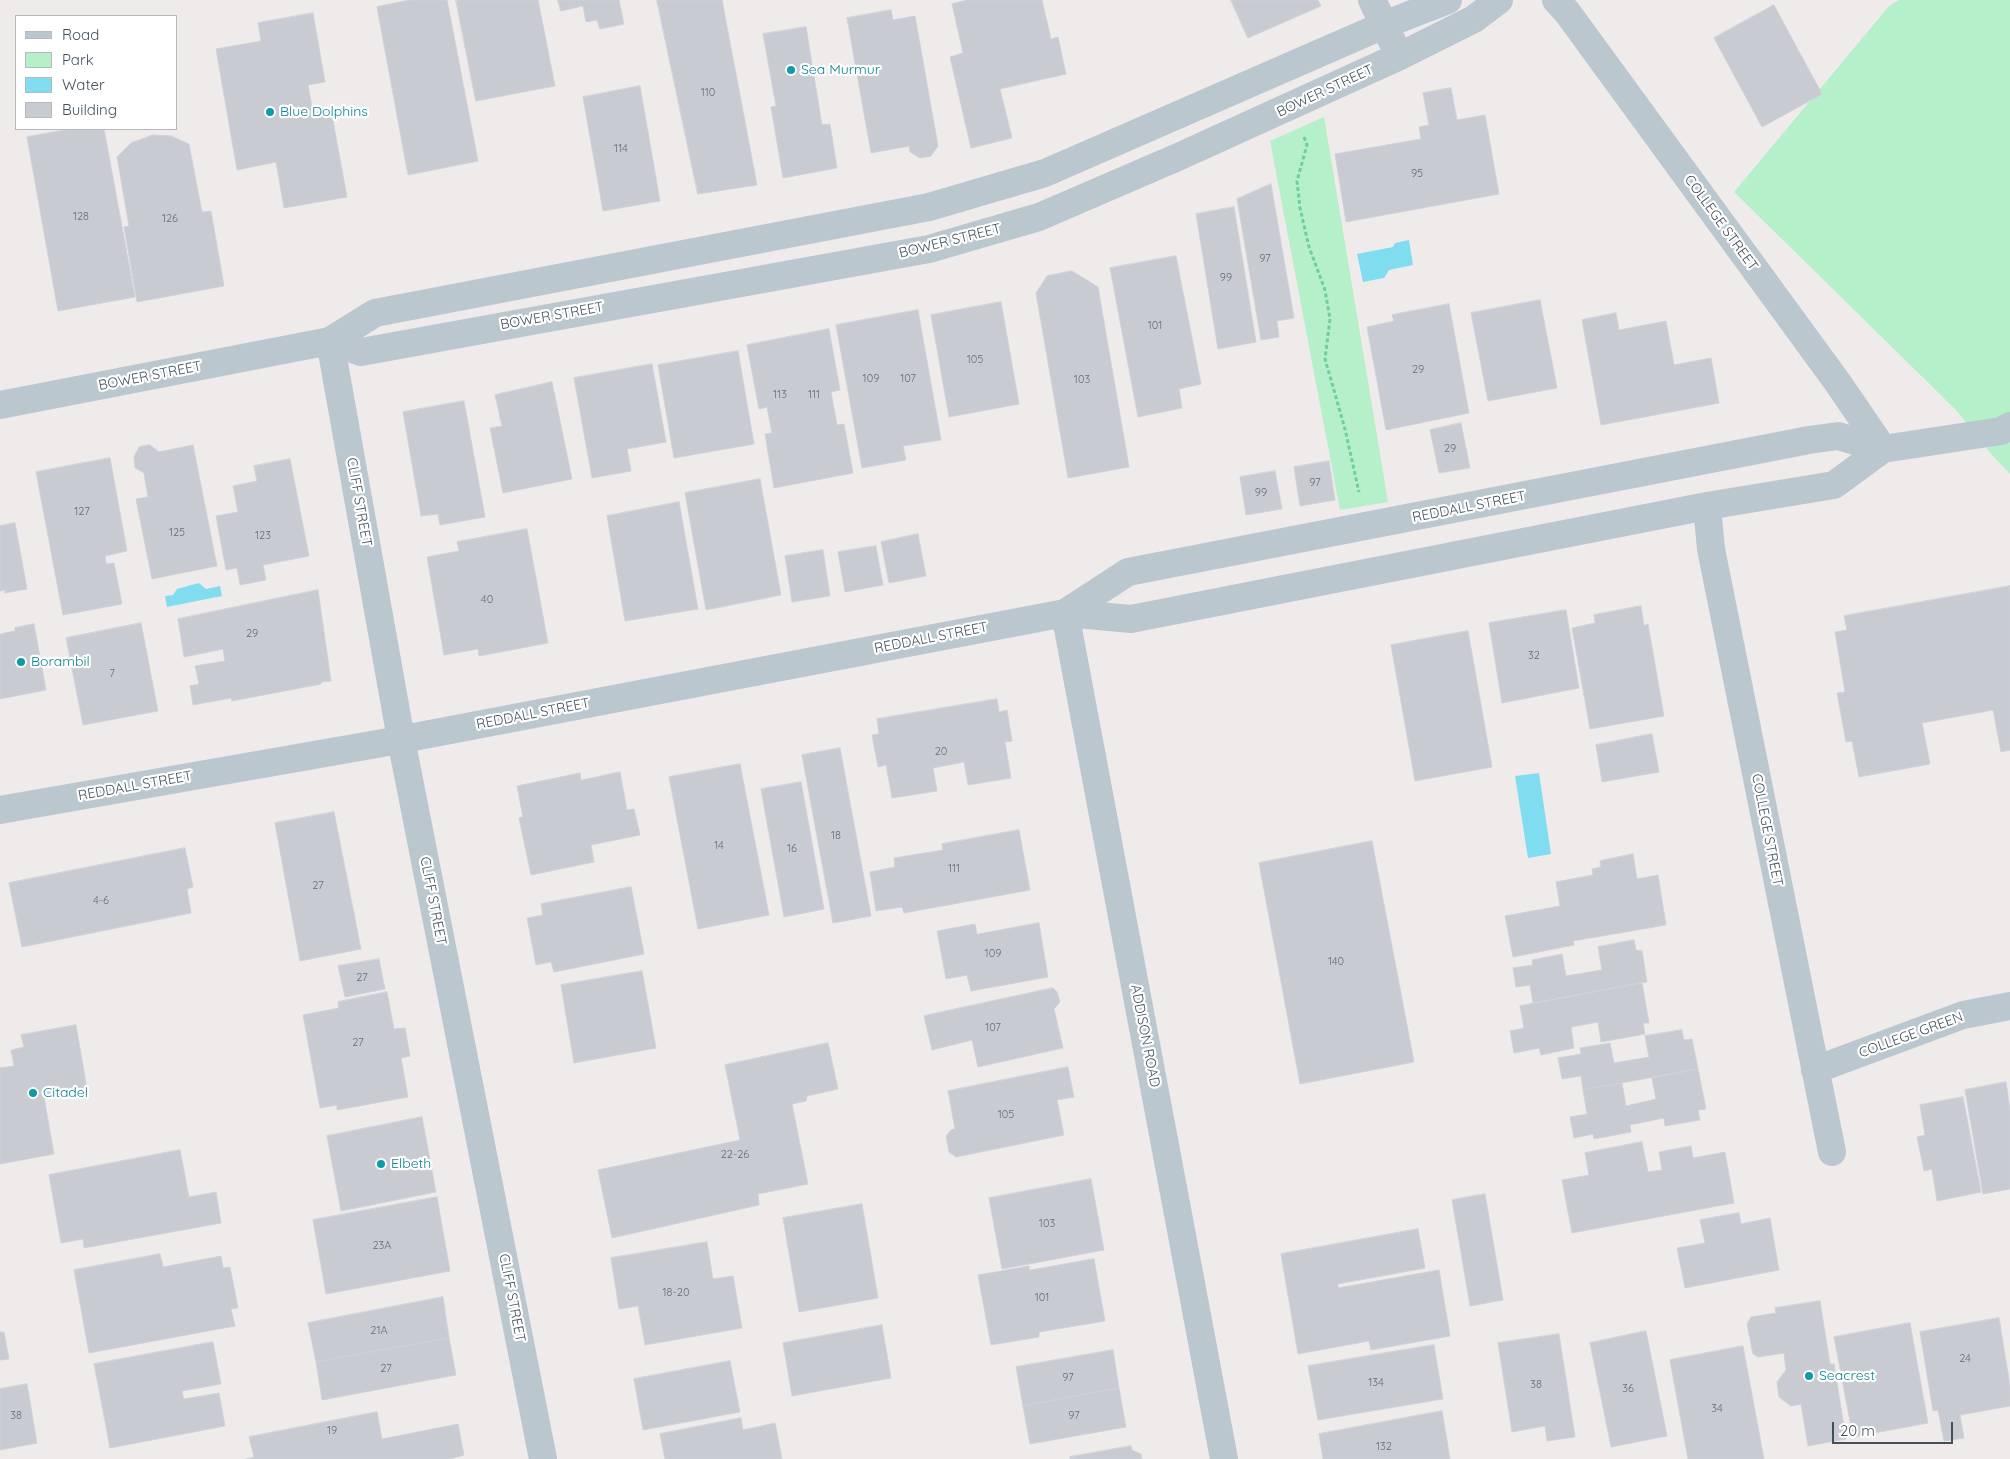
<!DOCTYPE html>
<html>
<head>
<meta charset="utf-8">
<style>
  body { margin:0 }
  #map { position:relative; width:2010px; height:1459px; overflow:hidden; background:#efebeb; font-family:Quicksand,sans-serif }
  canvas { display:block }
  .legend { position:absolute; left:15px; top:15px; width:162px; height:115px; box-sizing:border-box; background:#fff; border:1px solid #b4b9bd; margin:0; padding:6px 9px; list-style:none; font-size:15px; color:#43505a }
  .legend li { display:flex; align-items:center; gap:10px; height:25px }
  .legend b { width:25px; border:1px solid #b4b9bd }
  .scale { position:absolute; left:1832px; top:1422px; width:121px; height:22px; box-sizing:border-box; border:2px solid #43505a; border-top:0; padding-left:6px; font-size:15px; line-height:18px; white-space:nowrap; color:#43505a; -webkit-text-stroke:4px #fff; paint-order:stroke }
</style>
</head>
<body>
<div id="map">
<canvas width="2010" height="1459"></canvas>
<ul class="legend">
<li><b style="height:6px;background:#bbc7cf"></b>Road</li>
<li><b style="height:14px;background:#b6f0ca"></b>Park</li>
<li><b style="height:14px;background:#80ddef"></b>Water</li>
<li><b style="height:14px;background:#c8cbd1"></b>Building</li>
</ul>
<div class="scale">20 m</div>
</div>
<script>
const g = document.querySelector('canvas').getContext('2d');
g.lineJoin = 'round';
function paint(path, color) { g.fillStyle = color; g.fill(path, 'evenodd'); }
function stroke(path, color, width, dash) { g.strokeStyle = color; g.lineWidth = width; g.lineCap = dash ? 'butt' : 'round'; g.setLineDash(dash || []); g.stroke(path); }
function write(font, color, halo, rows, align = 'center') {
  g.font = font + ' Quicksand,sans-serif'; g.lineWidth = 4.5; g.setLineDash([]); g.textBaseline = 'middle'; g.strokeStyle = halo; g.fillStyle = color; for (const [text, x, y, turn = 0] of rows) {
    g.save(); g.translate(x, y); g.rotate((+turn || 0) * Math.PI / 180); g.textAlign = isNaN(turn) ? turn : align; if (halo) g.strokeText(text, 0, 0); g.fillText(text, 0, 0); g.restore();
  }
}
paint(new Path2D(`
  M 1899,0 L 2010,0 L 2010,474 L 1992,455 L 1956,410 L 1734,192 L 1889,6 Z
  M 1324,117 L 1388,502 L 1340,510 L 1270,141 Z`), '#b6f0ca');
paint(new Path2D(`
  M 1409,240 L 1413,265 L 1389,270 L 1384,278 L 1363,282 L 1357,254 L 1393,247 L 1395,243 Z
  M 199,583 L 206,589 L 220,586 L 222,596 L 167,607 L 165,596 L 173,595 L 177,589 Z
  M 1539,773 L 1551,854 L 1528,858 L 1515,776 Z`), '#80ddef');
const building = new Path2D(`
  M 410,0 L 447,0 L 478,161 L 408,175 L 377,7 Z
  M 456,0 L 538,0 L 555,86 L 476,101 Z
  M 558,0 L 619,0 L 624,24 L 600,29 L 597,20 L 586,22 L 583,6 L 561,11 Z
  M 657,0 L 722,0 L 757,185 L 698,194 Z
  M 968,0 L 1042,0 L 1051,39 L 1058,37 L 1066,74 L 1000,89 L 1012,138 L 971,148 L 950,57 L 963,53 L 952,4 Z
  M 1231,0 L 1318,0 L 1321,6 L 1248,38 Z
  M 1774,5 L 1822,94 L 1762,127 L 1714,38 Z
  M 891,10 L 893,20 L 915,16 L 938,146 L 931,156 L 920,158 L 910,152 L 909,146 L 871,153 L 847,18 Z
  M 313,13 L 325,82 L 308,85 L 313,113 L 331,110 L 347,197 L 284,208 L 276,162 L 237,170 L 216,49 L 261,41 L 258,23 Z
  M 806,27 L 822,125 L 830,124 L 837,168 L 783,178 L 771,107 L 776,106 L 763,34 Z
  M 640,86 L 660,201 L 603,211 L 583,97 Z
  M 1451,88 L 1457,120 L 1485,115 L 1499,194 L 1346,222 L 1335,154 L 1421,139 L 1419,127 L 1429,125 L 1423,93 Z
  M 71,129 L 104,129 L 135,297 L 58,311 L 27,137 Z
  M 153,135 L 171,136 L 189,144 L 202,212 L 211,211 L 224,286 L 137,302 L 124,227 L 129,226 L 117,157 L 131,143 Z
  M 1271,184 L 1294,318 L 1277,321 L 1279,337 L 1261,340 L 1237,199 Z
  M 1234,207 L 1256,342 L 1218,349 L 1196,214 Z
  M 1176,256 L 1201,384 L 1179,389 L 1182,408 L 1138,417 L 1110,268 Z
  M 1072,271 L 1098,287 L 1129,467 L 1068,478 L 1036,293 L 1047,276 Z
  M 1540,300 L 1557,388 L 1488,401 L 1471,313 Z
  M 1001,302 L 1019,404 L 949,417 L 931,315 Z
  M 1449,304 L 1469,413 L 1386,430 L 1367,327 L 1394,321 L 1392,315 Z
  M 918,310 L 941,440 L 903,446 L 906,460 L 862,468 L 836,325 Z
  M 1616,313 L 1619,330 L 1666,321 L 1674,365 L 1711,358 L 1719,403 L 1601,425 L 1582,320 Z
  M 829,329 L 840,390 L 831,392 L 837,425 L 844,424 L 853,473 L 774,488 L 765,434 L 772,433 L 767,407 L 759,409 L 747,345 Z
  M 738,351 L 754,444 L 674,458 L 658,365 Z
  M 652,364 L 666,442 L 627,449 L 631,471 L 592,478 L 574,378 Z
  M 552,382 L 572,479 L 503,493 L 490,428 L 502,426 L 495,395 Z
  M 464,401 L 485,517 L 440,525 L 438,514 L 421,516 L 403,412 Z
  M 1461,423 L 1470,468 L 1439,473 L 1430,430 Z
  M 150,445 L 159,452 L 193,445 L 217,566 L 152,579 L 136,499 L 148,497 L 144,473 L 135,468 L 134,457 L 139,447 Z
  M 110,458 L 127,551 L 105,556 L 106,564 L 114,563 L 122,604 L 63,615 L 36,472 Z
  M 290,459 L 309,556 L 263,565 L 266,580 L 240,585 L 237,568 L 226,570 L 216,516 L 238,512 L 233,486 L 257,481 L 254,466 Z
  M 1329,461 L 1335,500 L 1300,506 L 1294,467 Z
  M 1275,471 L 1282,509 L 1246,515 L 1240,477 Z
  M 760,479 L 781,595 L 706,610 L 685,493 Z
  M 679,502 L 698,609 L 625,621 L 607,516 Z
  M 15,523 L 27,589 L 5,593 L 5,590 L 0,591 L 0,526 Z
  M 527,529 L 548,643 L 479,656 L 478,649 L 444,655 L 427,557 L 459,551 L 457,542 Z
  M 918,534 L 926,576 L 889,583 L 881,542 Z
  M 876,546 L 883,585 L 845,592 L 838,552 Z
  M 823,550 L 830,596 L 792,602 L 785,556 Z
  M 2010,586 L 2010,750 L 2001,752 L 1993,710 L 1922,723 L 1930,764 L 1859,777 L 1852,741 L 1846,742 L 1837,693 L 1845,692 L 1835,632 L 1847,630 L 1844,616 Z
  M 318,590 L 331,681 L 321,682 L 321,684 L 232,701 L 231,698 L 193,705 L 190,686 L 199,684 L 195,666 L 225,661 L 223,649 L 184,657 L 178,619 Z
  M 1641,606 L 1644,626 L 1648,624 L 1664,716 L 1590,729 L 1572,628 L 1595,623 L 1594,615 Z
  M 1566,610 L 1579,688 L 1502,703 L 1489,623 Z
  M 141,623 L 158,711 L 83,725 L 66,638 Z
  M 34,624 L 46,690 L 0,699 L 0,634 L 15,631 L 15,628 Z
  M 1468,631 L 1492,767 L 1415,781 L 1391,645 Z
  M 997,699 L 999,712 L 1007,710 L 1012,741 L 1005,742 L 1011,778 L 968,785 L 964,762 L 933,768 L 937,791 L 892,798 L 886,765 L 878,767 L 872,735 L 879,734 L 877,719 Z
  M 1652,734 L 1659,772 L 1602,782 L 1596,745 Z
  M 840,748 L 871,916 L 833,923 L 802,755 Z
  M 740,764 L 769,915 L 698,929 L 669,777 Z
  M 620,772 L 627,810 L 634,809 L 640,835 L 591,845 L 594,862 L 531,875 L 519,818 L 523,817 L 517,786 L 580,773 L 581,780 Z
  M 801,782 L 824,909 L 784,917 L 761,789 Z
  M 334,812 L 361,949 L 300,961 L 275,823 Z
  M 1019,830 L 1030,890 L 904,913 L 902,907 L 876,911 L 870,872 L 895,867 L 894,858 L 943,850 L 942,844 Z
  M 1372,841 L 1414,1062 L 1300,1084 L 1259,863 Z
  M 185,848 L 193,887 L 187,889 L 191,913 L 22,947 L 9,883 Z
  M 1633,854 L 1637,879 L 1658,875 L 1666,925 L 1573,941 L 1574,945 L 1513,957 L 1505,916 L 1560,906 L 1556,882 L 1593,875 L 1592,869 L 1601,867 L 1600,861 Z
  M 631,887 L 644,954 L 554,972 L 551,962 L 536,965 L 527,918 L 543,915 L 541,904 Z
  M 1039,923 L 1048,977 L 971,991 L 967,975 L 946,979 L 937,931 L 975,924 L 977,934 Z
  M 1634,940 L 1636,950 L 1642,951 L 1647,982 L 1533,1003 L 1530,985 L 1516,987 L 1513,968 L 1533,965 L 1532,960 L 1562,954 L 1566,976 L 1602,970 L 1598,947 Z
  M 379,959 L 385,989 L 345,997 L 338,966 Z
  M 642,971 L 656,1048 L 574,1063 L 561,985 Z
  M 1642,983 L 1649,1023 L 1643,1023 L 1645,1034 L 1601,1042 L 1598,1022 L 1571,1027 L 1574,1048 L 1541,1055 L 1539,1048 L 1514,1053 L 1510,1031 L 1524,1028 L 1520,1006 Z
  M 1053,988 L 1057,992 L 1060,1002 L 1054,1009 L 1063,1048 L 978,1067 L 972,1040 L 932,1050 L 924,1016 Z
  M 387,992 L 394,1029 L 405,1028 L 410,1056 L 401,1058 L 408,1097 L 337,1110 L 337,1105 L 320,1108 L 303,1015 L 339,1008 L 338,1002 Z
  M 76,1025 L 87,1089 L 44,1097 L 54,1154 L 0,1164 L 0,1067 L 0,1068 L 14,1066 L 11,1050 L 24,1047 L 21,1035 Z
  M 1682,1030 L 1684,1040 L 1692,1039 L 1698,1069 L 1583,1090 L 1581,1076 L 1562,1079 L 1558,1058 L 1581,1054 L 1580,1048 L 1610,1043 L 1614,1063 L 1649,1057 L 1645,1036 Z
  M 828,1043 L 838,1089 L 807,1096 L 806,1101 L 792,1104 L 808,1184 L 758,1194 L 759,1205 L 612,1238 L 598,1170 L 740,1140 L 725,1065 Z
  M 1068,1067 L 1074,1097 L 1057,1100 L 1064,1135 L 956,1157 L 949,1152 L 946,1136 L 951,1130 L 955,1129 L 948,1091 Z
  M 1698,1069 L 1706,1109 L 1698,1110 L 1700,1120 L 1665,1126 L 1664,1118 L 1630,1125 L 1631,1132 L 1594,1139 L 1593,1134 L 1574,1138 L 1570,1117 L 1587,1114 L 1583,1090 L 1622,1083 L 1626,1106 L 1656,1099 L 1652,1078 Z
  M 2006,1082 L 2010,1110 L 2010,1189 L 1983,1194 L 1965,1090 Z
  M 1963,1097 L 1981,1192 L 1937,1201 L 1932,1169 L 1924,1171 L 1917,1137 L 1925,1135 L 1920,1105 Z
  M 422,1117 L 436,1192 L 341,1211 L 327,1136 Z
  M 1642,1142 L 1648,1172 L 1662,1170 L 1659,1152 L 1691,1146 L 1693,1158 L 1725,1152 L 1734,1203 L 1572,1233 L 1562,1180 L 1589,1175 L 1585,1153 Z
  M 180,1150 L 189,1197 L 216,1192 L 221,1223 L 84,1248 L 83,1239 L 61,1243 L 49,1175 Z
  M 1091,1179 L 1104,1250 L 1002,1269 L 989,1198 Z
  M 1485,1194 L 1503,1300 L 1470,1306 L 1452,1200 Z
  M 437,1197 L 450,1271 L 326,1294 L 313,1220 Z
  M 862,1204 L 878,1298 L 799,1312 L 783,1218 Z
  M 1739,1213 L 1741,1224 L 1770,1218 L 1779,1270 L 1685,1288 L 1677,1248 L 1705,1243 L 1700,1220 Z
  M 1418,1229 L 1425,1268 L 1338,1284 L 1338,1288 L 1439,1270 L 1450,1336 L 1371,1350 L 1369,1341 L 1298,1354 L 1281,1254 Z
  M 707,1242 L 713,1279 L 733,1276 L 742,1328 L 645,1345 L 638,1306 L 619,1309 L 611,1258 Z
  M 160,1254 L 163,1267 L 221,1256 L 223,1268 L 230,1267 L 238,1308 L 231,1309 L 235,1326 L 89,1353 L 74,1270 Z
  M 1094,1259 L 1105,1321 L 1039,1332 L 1039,1337 L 991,1345 L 978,1275 L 1029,1266 L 1029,1270 Z
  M 443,1297 L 449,1338 L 316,1362 L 308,1323 Z
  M 1820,1301 L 1830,1364 L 1834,1364 L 1846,1439 L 1808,1446 L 1801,1404 L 1791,1406 L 1779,1397 L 1777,1382 L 1786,1370 L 1784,1353 L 1758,1357 L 1753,1354 L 1747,1324 L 1751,1317 L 1776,1313 L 1775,1308 Z
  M 1999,1318 L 2010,1386 L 2010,1406 L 1960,1415 L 1964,1438 L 1944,1441 L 1938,1410 L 1933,1411 L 1920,1332 Z
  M 1910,1323 L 1928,1423 L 1853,1437 L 1834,1337 Z
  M 882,1325 L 891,1378 L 792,1396 L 783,1343 Z
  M 1646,1331 L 1667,1436 L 1611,1447 L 1590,1343 Z
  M 0,1332 L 4,1332 L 9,1359 L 0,1360 Z
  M 1559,1334 L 1575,1437 L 1547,1441 L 1545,1426 L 1512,1432 L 1498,1343 Z
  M 449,1338 L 456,1375 L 322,1400 L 316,1362 Z
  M 213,1342 L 221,1384 L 182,1391 L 184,1399 L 219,1393 L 225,1426 L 110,1448 L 94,1364 Z
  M 1434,1345 L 1443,1399 L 1318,1420 L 1308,1366 Z
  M 1743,1346 L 1764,1459 L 1688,1459 L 1670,1360 Z
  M 1113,1350 L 1119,1388 L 1023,1406 L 1016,1367 Z
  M 730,1361 L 740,1412 L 643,1430 L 634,1379 Z
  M 27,1384 L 37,1443 L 0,1450 L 0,1389 Z
  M 1119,1388 L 1126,1427 L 1030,1444 L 1023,1406 Z
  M 1442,1411 L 1450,1459 L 1323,1459 L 1319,1434 Z
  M 377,1412 L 382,1439 L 458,1424 L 464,1455 L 450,1459 L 246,1459 L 254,1457 L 249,1437 Z
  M 741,1418 L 743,1430 L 775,1423 L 782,1459 L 665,1459 L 660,1434 Z
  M 1131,1446 L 1132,1450 L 1141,1454 L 1142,1459 L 1070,1459 L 1070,1457 Z`);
paint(building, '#c8cbd1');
stroke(building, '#cfd2d8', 1);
stroke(new Path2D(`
  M 1304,137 L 1307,145 L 1297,181 L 1300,208 L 1309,247 L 1325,290 L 1330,319 L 1325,359 L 1345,429 L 1359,492`), '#6dcf9b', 3, [4, 2.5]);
stroke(new Path2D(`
  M 1372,0 L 1392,41
  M 1556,0 L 1567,12 L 1838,383 L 1883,449
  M 330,341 L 361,352 L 929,249 L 1039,217 L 1178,157 L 1400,56 L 1474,19 L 1499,0
  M 330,341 L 401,739 L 543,1459
  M 0,405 L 330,341 L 375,313 L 929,207 L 1045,173 L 1384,25 L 1448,0
  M 1707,506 L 1711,549 L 1832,1152
  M 1065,613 L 1128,572 L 1809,440 L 1838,436 L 1883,449 L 2001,431 L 2010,426
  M 1065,613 L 1224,1459
  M 0,810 L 377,744 L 1065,613 L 1131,619 L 1707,506 L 1834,485 L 1883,449
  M 1815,1070 L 1963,1015 L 2010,1006`), '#bbc7cf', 28);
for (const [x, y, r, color] of [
  [791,70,5,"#0f9aa8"],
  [270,112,5,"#0f9aa8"],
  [21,662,5,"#0f9aa8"],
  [33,1093,5,"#0f9aa8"],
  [381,1164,5,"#0f9aa8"],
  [1809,1376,5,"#0f9aa8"]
]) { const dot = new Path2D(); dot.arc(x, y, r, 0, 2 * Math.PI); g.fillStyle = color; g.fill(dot); stroke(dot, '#fff', 2); }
write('11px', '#646f78', null, [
  ["110",708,93],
  ["114",621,149],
  ["95",1417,174],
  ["128",81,217],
  ["126",170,219],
  ["97",1265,259],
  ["99",1226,278],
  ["101",1155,326],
  ["105",975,360],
  ["29",1418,370],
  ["109",871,379],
  ["107",908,379],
  ["103",1082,380],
  ["113",780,395],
  ["111",814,395],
  ["29",1450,449],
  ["97",1315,483],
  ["99",1261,493],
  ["127",82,512],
  ["125",177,533],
  ["123",263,536],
  ["40",487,600],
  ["29",252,634],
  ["32",1534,656],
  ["7",112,674],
  ["20",941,752],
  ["18",836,836],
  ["14",719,846],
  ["16",792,849],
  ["111",954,869],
  ["27",318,886],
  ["4-6",101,901],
  ["109",993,954],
  ["140",1336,962],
  ["27",362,978],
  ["107",993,1028],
  ["27",358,1043],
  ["105",1006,1115],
  ["22-26",735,1155],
  ["103",1047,1224],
  ["23A",382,1246],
  ["18-20",676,1293],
  ["101",1042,1298],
  ["21A",379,1331],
  ["24",1965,1359],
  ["27",386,1369],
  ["97",1068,1378],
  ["134",1376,1383],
  ["38",1536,1385],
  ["36",1628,1389],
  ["34",1717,1409],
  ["38",16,1416],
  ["97",1074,1416],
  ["19",332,1431],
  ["132",1384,1447]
]);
write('14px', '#0d838f', '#fff', [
  ["Sea Murmur",801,70],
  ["Blue Dolphins",280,112],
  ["Borambil",31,662],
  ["Citadel",43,1093],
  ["Elbeth",391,1164],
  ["Seacrest",1819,1376]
], 'left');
write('14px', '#43505a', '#fff', [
  ["BOWER STREET",1325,91,-25],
  ["COLLEGE STREET",1721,223,54],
  ["BOWER STREET",950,241,-14],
  ["BOWER STREET",552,316,-10],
  ["BOWER STREET",150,376,-11],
  ["CLIFF STREET",359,502,80],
  ["REDDALL STREET",1469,507,-11],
  ["REDDALL STREET",931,638,-11],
  ["REDDALL STREET",533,714,-11],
  ["REDDALL STREET",135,786,-10],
  ["COLLEGE STREET",1767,830,79],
  ["CLIFF STREET",433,901,79],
  ["COLLEGE GREEN",1911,1035,-20],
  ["ADDISON ROAD",1145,1036,79],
  ["CLIFF STREET",512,1298,79]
]);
</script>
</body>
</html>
